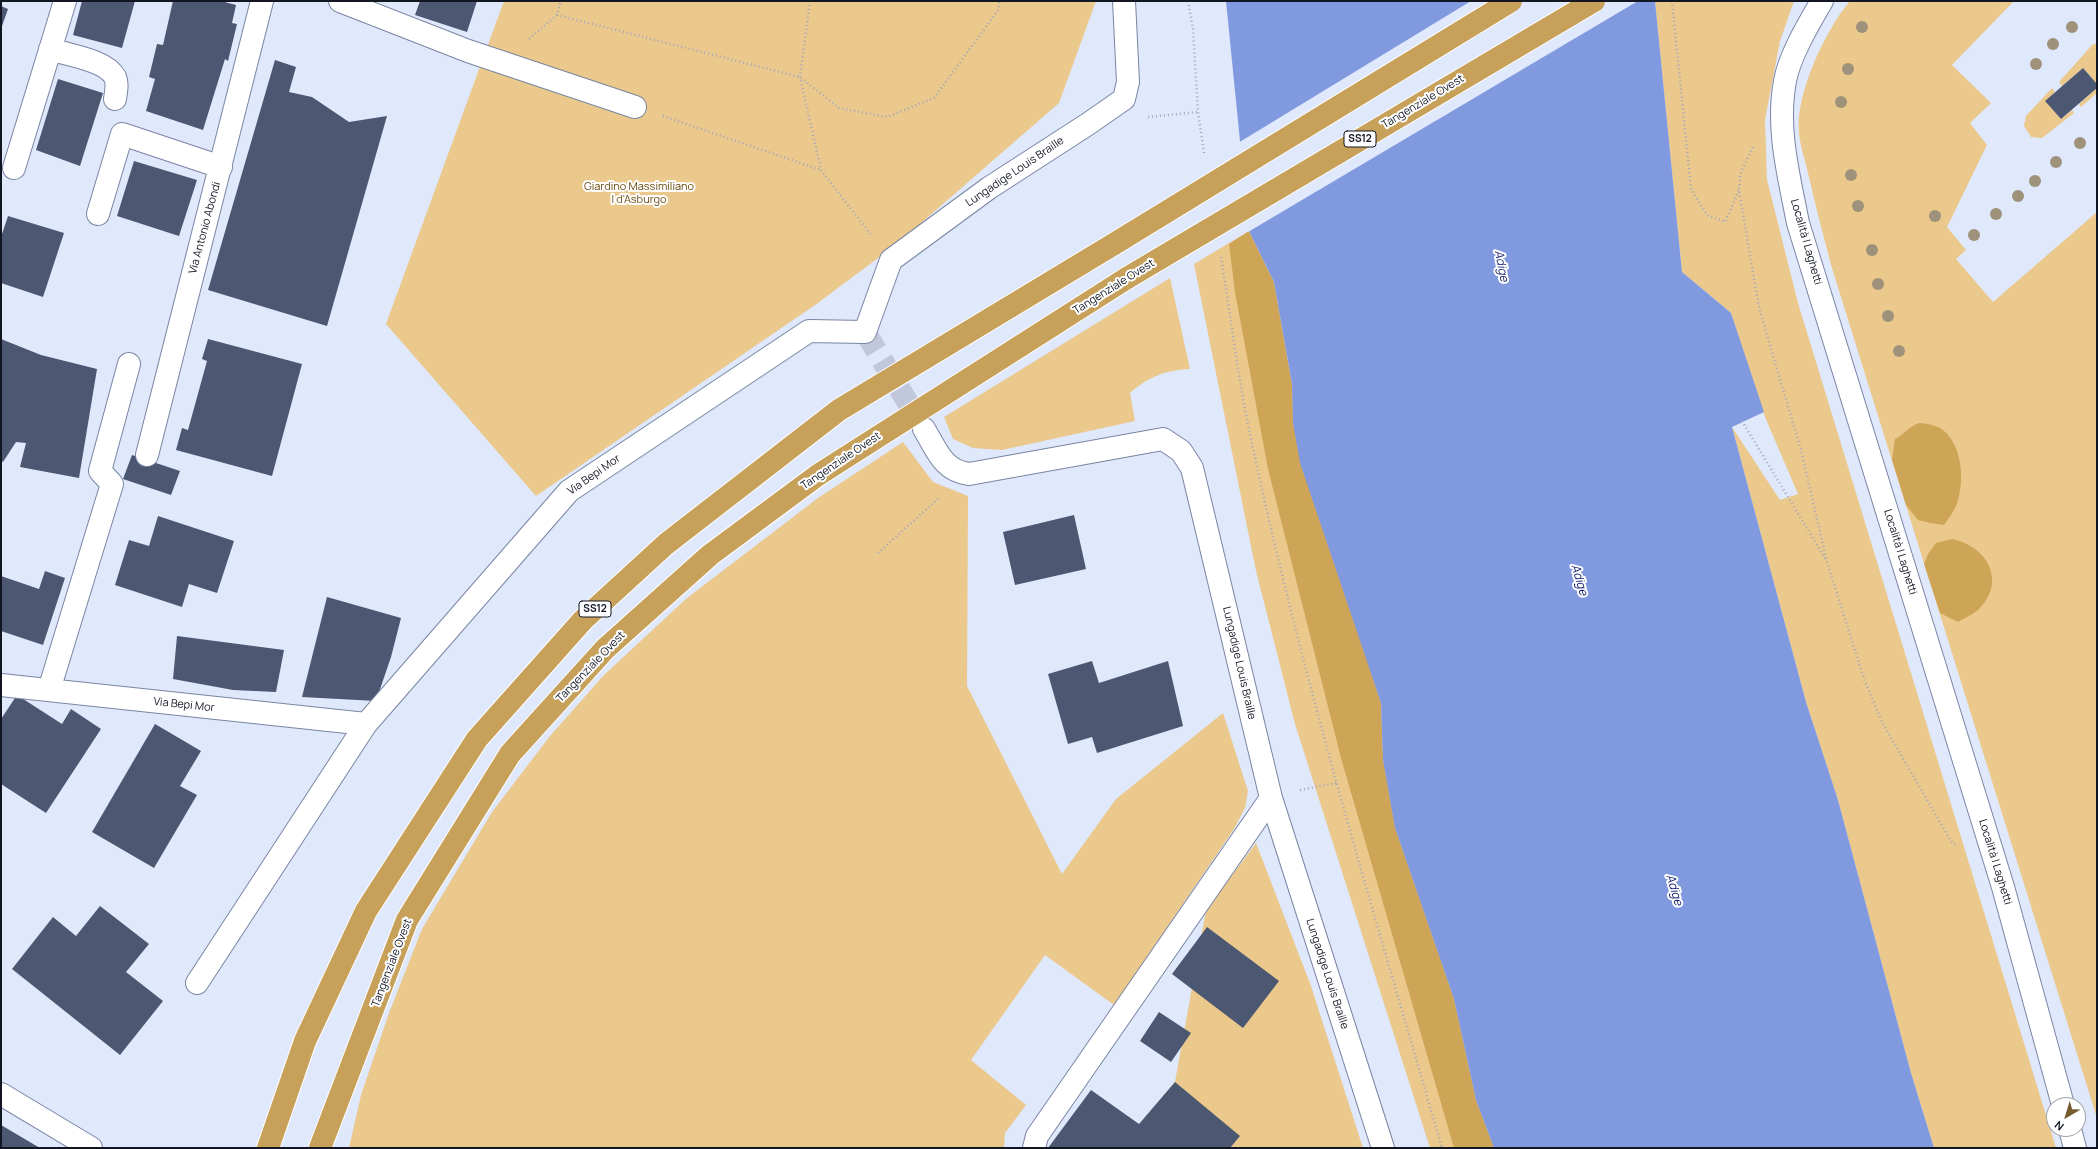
<!DOCTYPE html>
<html>
<head>
<meta charset="utf-8">
<style>
  body { margin:0 }
  #map { position:relative; width:2098px; height:1149px; overflow:hidden; background:#e0e8fc; font-family:Manrope,sans-serif }
  canvas { display:block }
  .frame { position:absolute; inset:0; border:2px solid #121622; pointer-events:none }
  .north { position:absolute; left:2046px; top:1097px; width:40px; height:40px; box-sizing:border-box; background:#fff; border:1px solid #a0a2a7; border-radius:50%; rotate:218deg; font-size:11px; font-weight:700; line-height:16px; text-align:center; color:#121622 }
  .north::after { content:''; display:block; margin:auto; width:14px; height:18px; background:#755b2d; clip-path:polygon(50% 0,100% 100%,50% 72%,0 100%) }
</style>
</head>
<body>
<div id="map">
<canvas width="2098" height="1149"></canvas>
<div class="frame"></div>
<div class="north">N</div>
</div>
<script>
const g = document.querySelector('canvas').getContext('2d');
g.lineJoin = 'round';
function paint(path, color) { g.fillStyle = color; g.fill(path, 'evenodd'); }
function stroke(path, color, width, dash) { g.strokeStyle = color; g.lineWidth = width; g.lineCap = dash ? 'butt' : 'round'; g.setLineDash(dash || []); g.stroke(path); }
function write(font, color, halo, rows, align = 'center') {
  g.font = font + ' Manrope,sans-serif'; g.lineWidth = 4; g.setLineDash([]); g.textBaseline = 'middle'; g.strokeStyle = halo; g.fillStyle = color; for (const [text, x, y, turn = 0] of rows) {
    g.save(); g.translate(x, y); g.rotate((+turn || 0) * Math.PI / 180); g.textAlign = isNaN(turn) ? turn : align; if (halo) g.strokeText(text, 0, 0); g.fillText(text, 0, 0); g.restore();
  }
}
paint(new Path2D(`
  M 504,1 L 1096,1 L 1059,103 L 897,244 L 815,305 L 536,496 L 386,324 Z
  M 1655,1 L 1794,1 L 1780,41 L 1765,120 L 1767,180 L 1798,303 L 2056,1148 L 1934,1148 L 1911,1073 L 1838,800 L 1806,702 L 1732,427 L 1780,500 L 1798,494 L 1765,417 L 1731,313 L 1682,272 Z
  M 1850,1 L 2014,1 L 1952,65 L 1991,103 L 1970,123 L 1987,145 L 1947,227 L 1966,250 L 1956,259 L 1993,302 L 2097,212 L 2097,1118 L 1831,265 C 1823,234 1815,204 1808,173 C 1805,160 1800,146 1799,132 C 1795,94 1826,29 1850,1 Z
  M 2093,44 L 2097,44 L 2097,84 L 2083,68 L 2062,86 L 2059,82 Z
  M 2052,88 L 2055,92 L 2046,101 L 2061,119 L 2072,110 L 2074,113 L 2042,138 L 2031,137 L 2024,126 L 2026,116 Z
  M 2097,88 L 2097,93 L 2081,107 L 2079,104 Z
  M 1249,231 L 1292,384 L 1418,892 L 1454,999 L 1476,1100 L 1494,1148 L 1430,1148 L 1295,724 L 1256,571 L 1194,264 Z
  M 1170,278 L 1190,369 C 1165,370 1148,377 1130,393 L 1135,421 L 1002,450 L 973,448 L 953,439 L 944,417 Z
  M 903,442 L 933,482 L 968,496 L 967,686 L 1062,874 L 1116,799 L 1223,713 L 1248,791 L 1245,808 L 1234,829 L 1114,1005 L 1045,955 L 971,1060 L 1026,1105 L 1005,1133 L 1004,1148 L 349,1148 L 361,1095 L 389,1013 L 422,929 L 492,812 L 550,736 L 604,675 L 687,598 L 818,498 Z
  M 1256,843 L 1311,986 L 1363,1148 L 1120,1148 L 1175,1082 L 1206,910 Z`), '#ebc88b');
paint(new Path2D(`
  M 1249,231 L 1274,282 L 1292,384 L 1293,423 L 1381,703 L 1383,760 L 1395,828 L 1454,999 L 1476,1100 L 1494,1148 L 1454,1148 L 1341,758 L 1268,469 L 1235,292 L 1229,244 Z
  M 1920,423 C 1928,424 1936,425 1943,430 C 1963,446 1965,484 1956,506 C 1953,513 1948,519 1944,525 L 1930,523 L 1918,520 L 1906,505 L 1892,460 L 1895,439 C 1904,435 1910,425 1920,423 Z
  M 1952,539 C 1987,546 2007,581 1979,609 C 1973,615 1964,618 1958,622 L 1940,613 L 1924,564 L 1928,554 L 1936,543 Z`), '#cea457');
paint(new Path2D(`
  M 1226,1 L 1655,1 L 1682,272 L 1731,313 L 1764,412 L 1732,427 L 1806,702 L 1838,800 L 1911,1073 L 1934,1148 L 1494,1148 L 1476,1100 L 1454,999 L 1395,828 L 1383,760 L 1381,703 L 1300,463 L 1293,423 L 1292,384 L 1274,282 L 1249,231 Z`), '#8099df');
paint(new Path2D(`
  M 1471,1 L 1638,1 L 1248,232 L 1238,143 Z`), '#e0e8fc');
paint(new Path2D(`
  M 82,1 L 135,1 L 122,48 L 73,35 Z
  M 173,1 L 221,1 L 236,5 L 232,23 L 237,24 L 228,61 L 225,59 L 203,130 L 146,111 L 155,79 L 149,77 L 157,44 L 163,45 Z
  M 420,1 L 477,1 L 467,32 L 415,15 Z
  M 1,6 L 8,9 L 1,29 Z
  M 275,60 L 296,67 L 289,92 L 312,97 L 349,122 L 387,116 L 327,326 L 208,290 Z
  M 2083,68 L 2097,84 L 2097,88 L 2061,119 L 2045,101 Z
  M 58,79 L 103,93 L 80,166 L 36,150 Z
  M 134,161 L 197,180 L 179,236 L 117,216 Z
  M 8,216 L 64,233 L 43,297 L 1,283 L 1,237 Z
  M 1,339 L 41,355 L 97,369 L 79,478 L 20,467 L 26,443 L 16,442 L 3,462 L 1,461 Z
  M 208,339 L 302,364 L 272,476 L 176,450 L 182,428 L 188,430 L 207,361 L 202,359 Z
  M 132,455 L 180,471 L 171,495 L 123,479 Z
  M 1074,515 L 1086,569 L 1015,585 L 1003,532 Z
  M 158,516 L 234,541 L 217,593 L 189,584 L 182,607 L 115,585 L 129,540 L 149,546 Z
  M 45,571 L 65,578 L 43,645 L 1,631 L 1,576 L 39,589 Z
  M 327,597 L 401,618 L 391,657 L 376,701 L 302,697 Z
  M 177,636 L 284,650 L 276,692 L 233,690 L 173,679 Z
  M 1092,661 L 1099,683 L 1168,661 L 1183,726 L 1097,753 L 1092,737 L 1068,744 L 1048,674 Z
  M 17,695 L 62,724 L 71,709 L 101,729 L 46,813 L 1,784 L 1,719 Z
  M 155,724 L 201,751 L 180,786 L 197,795 L 154,868 L 92,832 Z
  M 100,906 L 149,944 L 126,972 L 163,1001 L 120,1055 L 12,969 L 53,917 L 76,936 Z
  M 1207,927 L 1279,981 L 1243,1028 L 1172,974 Z
  M 1159,1012 L 1191,1033 L 1171,1062 L 1140,1041 Z
  M 1175,1082 L 1240,1136 L 1230,1148 L 1048,1148 L 1091,1090 L 1139,1124 Z
  M 1,1125 L 40,1148 L 1,1148 Z`), '#4c5772');
stroke(new Path2D(`
  M 865,332 L 924,429`), '#c1c8db', 22, [22, 11]);
const minor = new Path2D(`
  M 340,1 L 468,51 L 635,107
  M 1822,1 C 1809,23 1789,57 1785,81 C 1776,129 1789,176 1798,223 L 2003,887 L 2063,1105
  M 50,49 C 68,55 106,60 115,77 C 118,84 116,92 115,99
  M 14,168 L 65,1
  M 98,214 L 122,134 L 221,167
  M 924,429 C 937,450 943,471 969,474 L 1163,439 L 1181,451 L 1192,468 L 1271,798 L 1383,1148
  M 147,455 L 262,1
  M 1,685 L 366,724
  M 49,690 L 112,484 L 100,471 L 129,364
  M 197,983 L 366,724 L 569,491 L 809,331 L 865,332 L 891,260 L 989,188 L 1088,124 L 1124,99 L 1128,82 L 1124,1
  M 1,1094 L 91,1148
  M 2070,1129 L 2075,1148
  M 1034,1148 L 1037,1136 L 1271,798`);
const highway = new Path2D(`
  M 268,1148 L 305,1041 L 366,911 L 477,739 L 583,620 L 666,544 L 839,410 L 1114,244
  M 320,1148 L 407,920 L 510,754 L 605,649 L 710,555 L 818,475 L 1127,278`);
stroke(minor, '#7985a3', 24);
stroke(highway, '#fff', 24);
stroke(new Path2D(`
  M 810,1 L 800,77 L 821,170 L 872,236
  M 1188,1 L 1193,29 L 1198,112 L 1204,153
  M 1672,1 L 1691,189 L 1707,215 L 1725,222 L 1739,190
  M 557,15 L 800,77 L 839,108 L 887,117 L 934,98 L 999,9 L 999,1
  M 529,39 L 557,15 L 561,1
  M 663,116 L 821,170
  M 1148,117 L 1198,112
  M 1753,147 L 1741,172 L 1739,190 L 1759,308 L 1801,450 L 1827,562 L 1864,679 L 1883,724 L 1951,841 L 1957,846
  M 1221,257 C 1231,318 1238,379 1251,439 C 1302,679 1374,913 1442,1148
  M 1742,421 L 1826,560
  M 878,553 L 940,497
  M 1300,790 L 1337,783`), '#a1a8ba', 2.5, [1, 3]);
stroke(minor, '#fff', 22);
stroke(highway, '#c7a05a', 22);
const highwayBridge = new Path2D(`
  M 1114,244 L 1511,1
  M 1127,278 L 1594,1`);
stroke(highwayBridge, '#fff', 24, []);
stroke(highwayBridge, '#c7a05a', 22);
g.fillStyle = '#9e927a';
for (const [x, y] of [
  [1862,27],
  [2072,27],
  [2053,44],
  [2036,64],
  [1848,69],
  [1841,102],
  [2080,143],
  [2056,162],
  [1851,175],
  [2035,181],
  [2018,196],
  [1858,206],
  [1996,214],
  [1935,216],
  [1974,235],
  [1872,250],
  [1878,284],
  [1888,316],
  [1899,351]
]) { g.beginPath(); g.arc(x, y, 6, 0, 2 * Math.PI); g.fill(); }
for (const [x, y, w] of [
  [1360,139,32],
  [595,609,32]
]) { const box = new Path2D(); box.roundRect(x - w / 2, y - 8, w, 16, 3); g.fillStyle = '#fff'; g.fill(box); stroke(box, '#121622', 1); }
write('bold 10px', '#121622', null, [
  ["SS12",1360,139],
  ["SS12",595,609]
]);
write('11px', '#121622', '#fff', [
  ["Tangenziale Ovest",1423,102,-31],
  ["Lungadige Louis Braille",1015,172,-34],
  ["Via Antonio Abondi",205,228,-75],
  ["Località I Laghetti",1806,242,74],
  ["Tangenziale Ovest",1114,287,-32],
  ["Tangenziale Ovest",841,461,-34],
  ["Via Bepi Mor",594,475,-35],
  ["Località I Laghetti",1900,552,73],
  ["Lungadige Louis Braille",1239,663,77],
  ["Tangenziale Ovest",591,667,-46],
  ["Via Bepi Mor",184,705,6],
  ["Località I Laghetti",1995,862,73],
  ["Tangenziale Ovest",392,963,-69],
  ["Lungadige Louis Braille",1327,974,72]
]);
write('11px', '#684b0f', '#fff', [
  ["Giardino Massimiliano",639,187],
  ["I d'Asburgo",639,200]
]);
write('italic 12px', '#111d6d', '#fff', [
  ["Adige",1501,266,79],
  ["Adige",1579,580,73],
  ["Adige",1674,890,73]
]);
</script>
</body>
</html>
